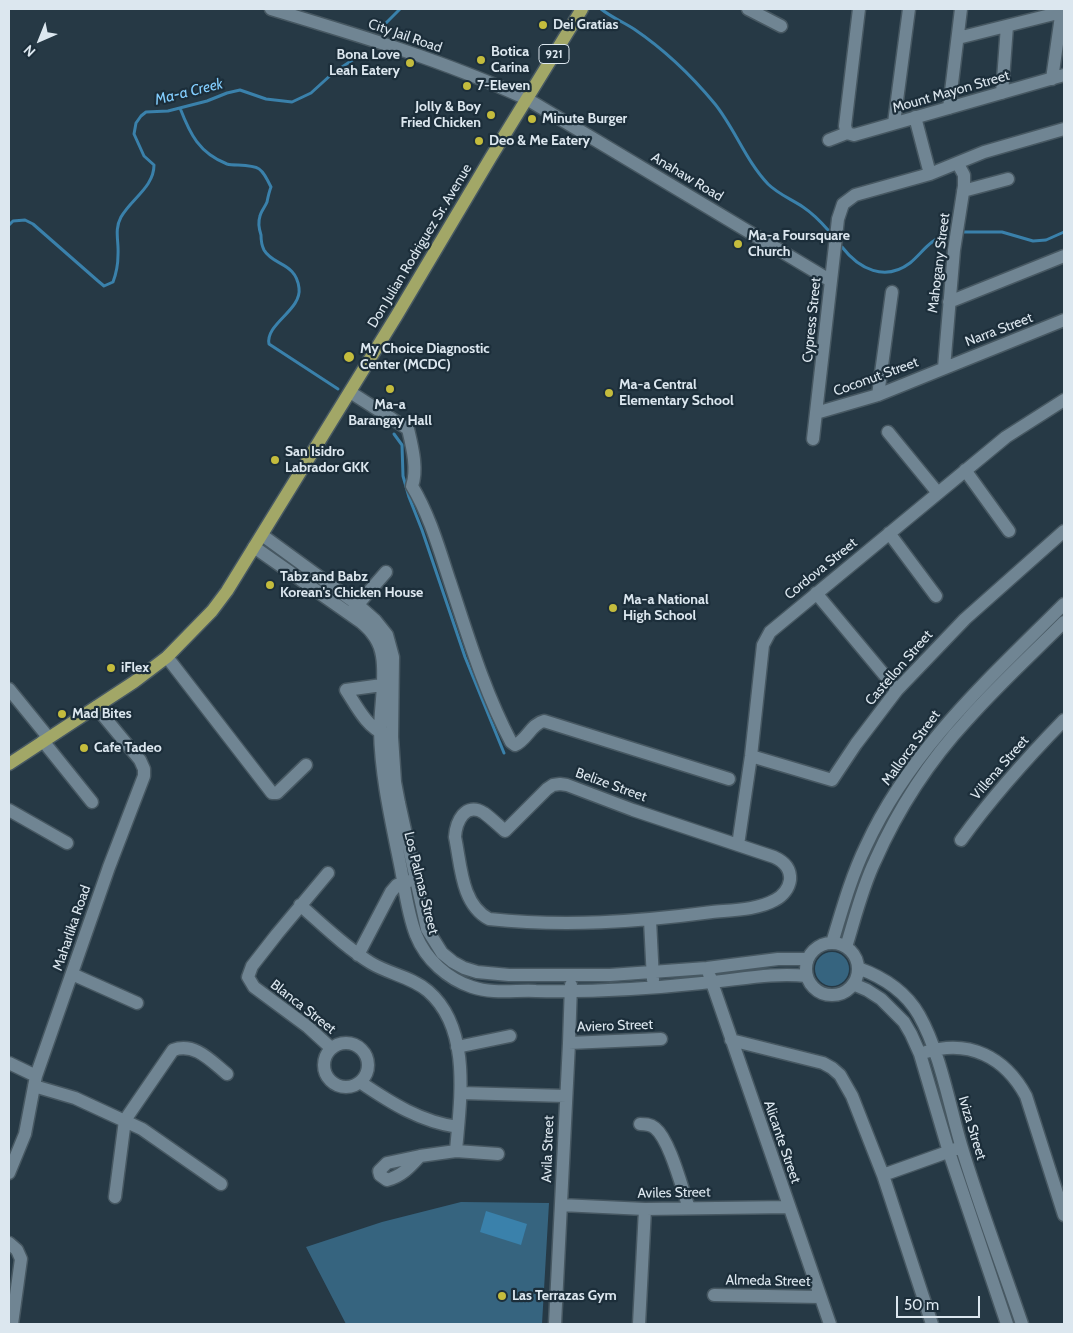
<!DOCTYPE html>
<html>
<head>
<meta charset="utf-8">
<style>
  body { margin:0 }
  #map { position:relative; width:1073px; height:1333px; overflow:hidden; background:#263945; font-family:Cabin,sans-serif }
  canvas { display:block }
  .frame { position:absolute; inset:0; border:10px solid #dce7ef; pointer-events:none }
  .north { position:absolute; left:15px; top:15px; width:50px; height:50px; -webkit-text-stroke:4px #1c2e3a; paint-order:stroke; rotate:224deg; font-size:14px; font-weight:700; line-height:20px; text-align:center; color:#dce7ef }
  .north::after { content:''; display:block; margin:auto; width:18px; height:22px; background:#dce7ef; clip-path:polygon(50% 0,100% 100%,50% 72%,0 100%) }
  .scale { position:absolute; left:896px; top:1296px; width:84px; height:22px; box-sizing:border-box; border:2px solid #dce7ef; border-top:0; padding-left:6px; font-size:15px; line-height:18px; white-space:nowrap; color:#dce7ef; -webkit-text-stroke:4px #1c2e3a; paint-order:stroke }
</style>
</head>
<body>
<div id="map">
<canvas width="1073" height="1333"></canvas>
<div class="frame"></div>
<div class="north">N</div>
<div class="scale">50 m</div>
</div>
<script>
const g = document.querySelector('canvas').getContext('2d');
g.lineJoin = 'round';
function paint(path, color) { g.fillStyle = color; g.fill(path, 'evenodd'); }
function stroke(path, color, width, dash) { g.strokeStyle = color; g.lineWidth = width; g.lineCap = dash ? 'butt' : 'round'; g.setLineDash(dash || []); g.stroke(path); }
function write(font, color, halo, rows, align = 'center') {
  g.font = font + ' Cabin,sans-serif'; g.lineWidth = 4.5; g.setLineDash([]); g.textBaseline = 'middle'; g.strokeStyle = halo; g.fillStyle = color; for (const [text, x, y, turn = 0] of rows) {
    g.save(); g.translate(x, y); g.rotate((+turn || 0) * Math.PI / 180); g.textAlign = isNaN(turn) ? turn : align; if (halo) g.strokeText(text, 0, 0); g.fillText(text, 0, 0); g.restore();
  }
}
paint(new Path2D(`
  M815 969a17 17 0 1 1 34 0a17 17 0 1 1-34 0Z
  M 461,1202 L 549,1203 L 542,1324 L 346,1324 L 306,1247 L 382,1222 Z`), '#36647f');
paint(new Path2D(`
  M 486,1211 L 527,1224 L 521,1245 L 480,1232 Z`), '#3a81ab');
stroke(new Path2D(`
  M 601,9 C 611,17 623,22 634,29 C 665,50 691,75 715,104 C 735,129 746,161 768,184 C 778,194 791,199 803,207 C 812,213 821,222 828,230
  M 381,28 L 400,9
  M 180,108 C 190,134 199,153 227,164 C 230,165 235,165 238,165 C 260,166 261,167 271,187 C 269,192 268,197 267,202 C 265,207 261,211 260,216 C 258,222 259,229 261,235 C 261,240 262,246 264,250 C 273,266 296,262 299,288 C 302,310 265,324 269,344 L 338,389
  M 9,225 L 13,221 L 25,220 L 33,224 L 98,281 L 104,286 L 113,282 C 116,274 118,264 118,255 C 119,241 114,230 121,217 C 131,199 154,187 154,165 L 144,156 L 134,134 L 136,123 L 141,116 L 146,112 L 168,111 L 207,101 L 227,93 L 240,90 L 266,99 L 292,102 L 311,93 L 333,73 L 363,53
  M 963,232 L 1002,232 L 1033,241 L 1046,240 L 1064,232
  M 842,247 C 859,269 885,282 910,263 C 923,252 930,239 947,235
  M 394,434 L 402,445 L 403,476 L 409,497 L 422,530 L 465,657 L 504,753`), '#3a81ab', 3);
const minor = new Path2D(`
  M 271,9 C 358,35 445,61 527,99 L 831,281
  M 748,9 L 781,26
  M 958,38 L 1062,12
  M 1052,79 L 1062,9
  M 1002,93 L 1007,26
  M 949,108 L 961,9
  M 915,117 L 930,174
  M 894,123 L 909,9
  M 847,133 L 854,135 L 1064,75
  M 847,133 L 845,126 L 859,9
  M 829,140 L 847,133
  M 963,191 L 1008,179
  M 949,302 L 1064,256
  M 944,368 L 954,250 L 964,186 L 964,175 L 958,164
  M 350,392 L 408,429 C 412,446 418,469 412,486 C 430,516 439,549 450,582 C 468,636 484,691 511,742 L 515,745 C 527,740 531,724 544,721 L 729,779
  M 878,395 L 892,292
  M 816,413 L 878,395 L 1064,320
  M 888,432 L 938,493
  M 813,439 L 838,219 L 843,204 L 855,195 L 930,174 L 984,152 L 1064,129
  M 965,470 L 1009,531
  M 889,533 L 936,596
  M 262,535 L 358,605 L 375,620 L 387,635 L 393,657 L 392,737 L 395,782 L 399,803 L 427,929 L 442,953 L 453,962 L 464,968 L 477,972 L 509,975 L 610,975 L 707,968 L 778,959 L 808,959
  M 254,547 L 361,622 C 372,631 380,641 382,656 C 386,679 380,708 380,731 C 381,778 392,824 401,869 C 405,891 408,915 416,935 C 426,960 448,979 472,987 C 492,994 516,990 536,991 C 592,992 647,989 702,983 C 738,980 772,972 807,976
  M 816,593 L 897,690
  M 353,610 L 386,572
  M 167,657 L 272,793 L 277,793 L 306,765
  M 9,689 L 48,737
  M 385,734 C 367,728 356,705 346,690 L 389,684
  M 43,741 L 92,802
  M 751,756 L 832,780 L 856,744 L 897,690 L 965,619 L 1064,531
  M 560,784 L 567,785 L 633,810 L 774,857 C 783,861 791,868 790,880 C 789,888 783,896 775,900 C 757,910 732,910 712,912 C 637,922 565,927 489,919 C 461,904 461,865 455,837 C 456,822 465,801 484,813 C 491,818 498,825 505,831 L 547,789 L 553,785 Z
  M 9,810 L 67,843
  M 961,840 C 992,797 1027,758 1064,720
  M 738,845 L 751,756 L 763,645 L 770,632 L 1006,437 L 1064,400
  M 328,873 L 277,934 L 252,966 L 248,977 L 254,987 L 308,1027 L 331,1048
  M 300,905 C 323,925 345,947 371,963 C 389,974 412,977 428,991 C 472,1029 460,1101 456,1151
  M 650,920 L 653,980
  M 832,943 C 842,910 851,877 866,846 C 911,748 989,679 1064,604
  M806 969a26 26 0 1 1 52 0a26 26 0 1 1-52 0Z
  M 846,947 C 855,918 862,888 875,861 C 898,809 930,760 968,719 C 998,685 1032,654 1064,622
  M 358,955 L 391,892 L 397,885 L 409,881
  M 858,968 C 883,977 906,992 919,1015 C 940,1052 949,1104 961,1145 C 979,1205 1002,1265 1022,1324
  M 72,974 L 137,1003
  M 709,974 L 830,1324
  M 853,984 L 867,990 L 881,999 L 904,1022 L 911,1034 L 920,1054 L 949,1152 L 1007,1324
  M 731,1040 L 823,1063 L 832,1068 L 840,1075 L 852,1096 L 883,1175 L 932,1324
  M324 1065a22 22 0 1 1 44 0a22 22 0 1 1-44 0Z
  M 569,1043 L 661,1039
  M 457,1047 L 510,1036
  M 926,1052 C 969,1039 1005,1057 1026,1096 L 1064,1215
  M 9,1063 L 36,1076
  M 360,1082 C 391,1103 421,1122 458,1127
  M 34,1086 L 75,1098 L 142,1129 L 221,1184
  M 461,1093 L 566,1096
  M 640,1124 C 645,1124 650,1124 655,1128 C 670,1140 682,1189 689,1208
  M 420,1156 C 410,1167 402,1176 387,1180 L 380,1175 L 379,1171 L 387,1163 Z
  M 420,1156 L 456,1151 L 498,1154
  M 9,1173 L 25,1134 L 36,1076 L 109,867 L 144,776 L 144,769 L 140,760 L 96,707
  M 883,1175 L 956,1149
  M 115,1197 L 125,1120 L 173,1050 C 195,1042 211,1061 227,1074
  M 561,1205 L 645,1209 L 789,1207
  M 9,1243 L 17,1250 L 21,1259 L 12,1324
  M 714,1295 L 820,1297
  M 555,1324 L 569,1043 L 571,985
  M 639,1324 L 645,1209`);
const major = new Path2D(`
  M 9,764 L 134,682 L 167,657 L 212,611 L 227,591 L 397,315 L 491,157 L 582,9`);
stroke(minor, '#475862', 15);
stroke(major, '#475862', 15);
stroke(minor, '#708593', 12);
stroke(major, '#a2a767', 12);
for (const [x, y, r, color] of [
  [543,25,5,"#c4bc3d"],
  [481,60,5,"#c4bc3d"],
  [410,63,5,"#c4bc3d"],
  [467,86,5,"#c4bc3d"],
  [491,115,5,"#c4bc3d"],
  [532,119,5,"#c4bc3d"],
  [479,141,5,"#c4bc3d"],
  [738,244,5,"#c4bc3d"],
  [349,357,6,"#c4bc3d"],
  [390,389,5,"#c4bc3d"],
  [609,393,5,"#c4bc3d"],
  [275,460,5,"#c4bc3d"],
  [270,585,5,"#c4bc3d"],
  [613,608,5,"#c4bc3d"],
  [111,668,5,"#c4bc3d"],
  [62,714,5,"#c4bc3d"],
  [84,748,5,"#c4bc3d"],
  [502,1296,5,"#c4bc3d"]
]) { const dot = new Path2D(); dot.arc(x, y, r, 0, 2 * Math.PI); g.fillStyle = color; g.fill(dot); stroke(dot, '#1c2e3a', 2); }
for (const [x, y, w] of [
  [554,54,30]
]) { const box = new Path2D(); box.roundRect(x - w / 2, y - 9.5, w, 19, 4); g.fillStyle = '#1c2e3a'; g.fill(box); stroke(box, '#dce7ef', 1); }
write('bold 12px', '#dce7ef', null, [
  ["921",554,54]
]);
write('bold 14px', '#dce7ef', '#1c2e3a', [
  ["Dei Gratias",553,25],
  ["Botica",491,52],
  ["Carina",491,68],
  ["Bona Love",400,55,"right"],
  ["Leah Eatery",400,71,"right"],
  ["7-Eleven",477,86],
  ["Jolly & Boy",481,107,"right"],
  ["Fried Chicken",481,123,"right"],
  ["Minute Burger",542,119],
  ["Deo & Me Eatery",489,141],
  ["Ma-a Foursquare",748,236],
  ["Church",748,252],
  ["My Choice Diagnostic",360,349],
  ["Center (MCDC)",360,365],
  ["Ma-a Central",619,385],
  ["Elementary School",619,401],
  ["Ma-a",390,405,"center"],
  ["Barangay Hall",390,421,"center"],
  ["San Isidro",285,452],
  ["Labrador GKK",285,468],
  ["Tabz and Babz",280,577],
  ["Korean's Chicken House",280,593],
  ["Ma-a National",623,600],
  ["High School",623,616],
  ["iFlex",121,668],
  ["Mad Bites",72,714],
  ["Cafe Tadeo",94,748],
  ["Las Terrazas Gym",512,1296]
], 'left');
write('14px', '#dce7ef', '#1c2e3a', [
  ["City Jail Road",405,36,19],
  ["Mount Mayon Street",951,92,-16],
  ["Anahaw Road",687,177,31],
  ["Don Julian Rodriguez Sr. Avenue",420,246,-59],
  ["Mahogany Street",939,263,-83],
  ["Cypress Street",812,320,-84],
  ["Narra Street",999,330,-21],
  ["Coconut Street",876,377,-20],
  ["Cordova Street",821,569,-39],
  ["Castellon Street",899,668,-49],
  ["Mallorca Street",911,748,-54],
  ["Villena Street",1000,768,-49],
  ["Belize Street",611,785,20],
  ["Los Palmas Street",421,883,76],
  ["Maharlika Road",72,928,-71],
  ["Blanca Street",303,1007,38],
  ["Aviero Street",615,1026,-2],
  ["Iviza Street",972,1128,73],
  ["Alicante Street",782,1142,71],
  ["Avila Street",548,1149,-88],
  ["Aviles Street",674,1193,-1],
  ["Almeda Street",768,1281,1]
]);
write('italic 15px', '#83cefe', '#1c2e3a', [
  ["Ma-a Creek",189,92,-14]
]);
</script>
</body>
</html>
